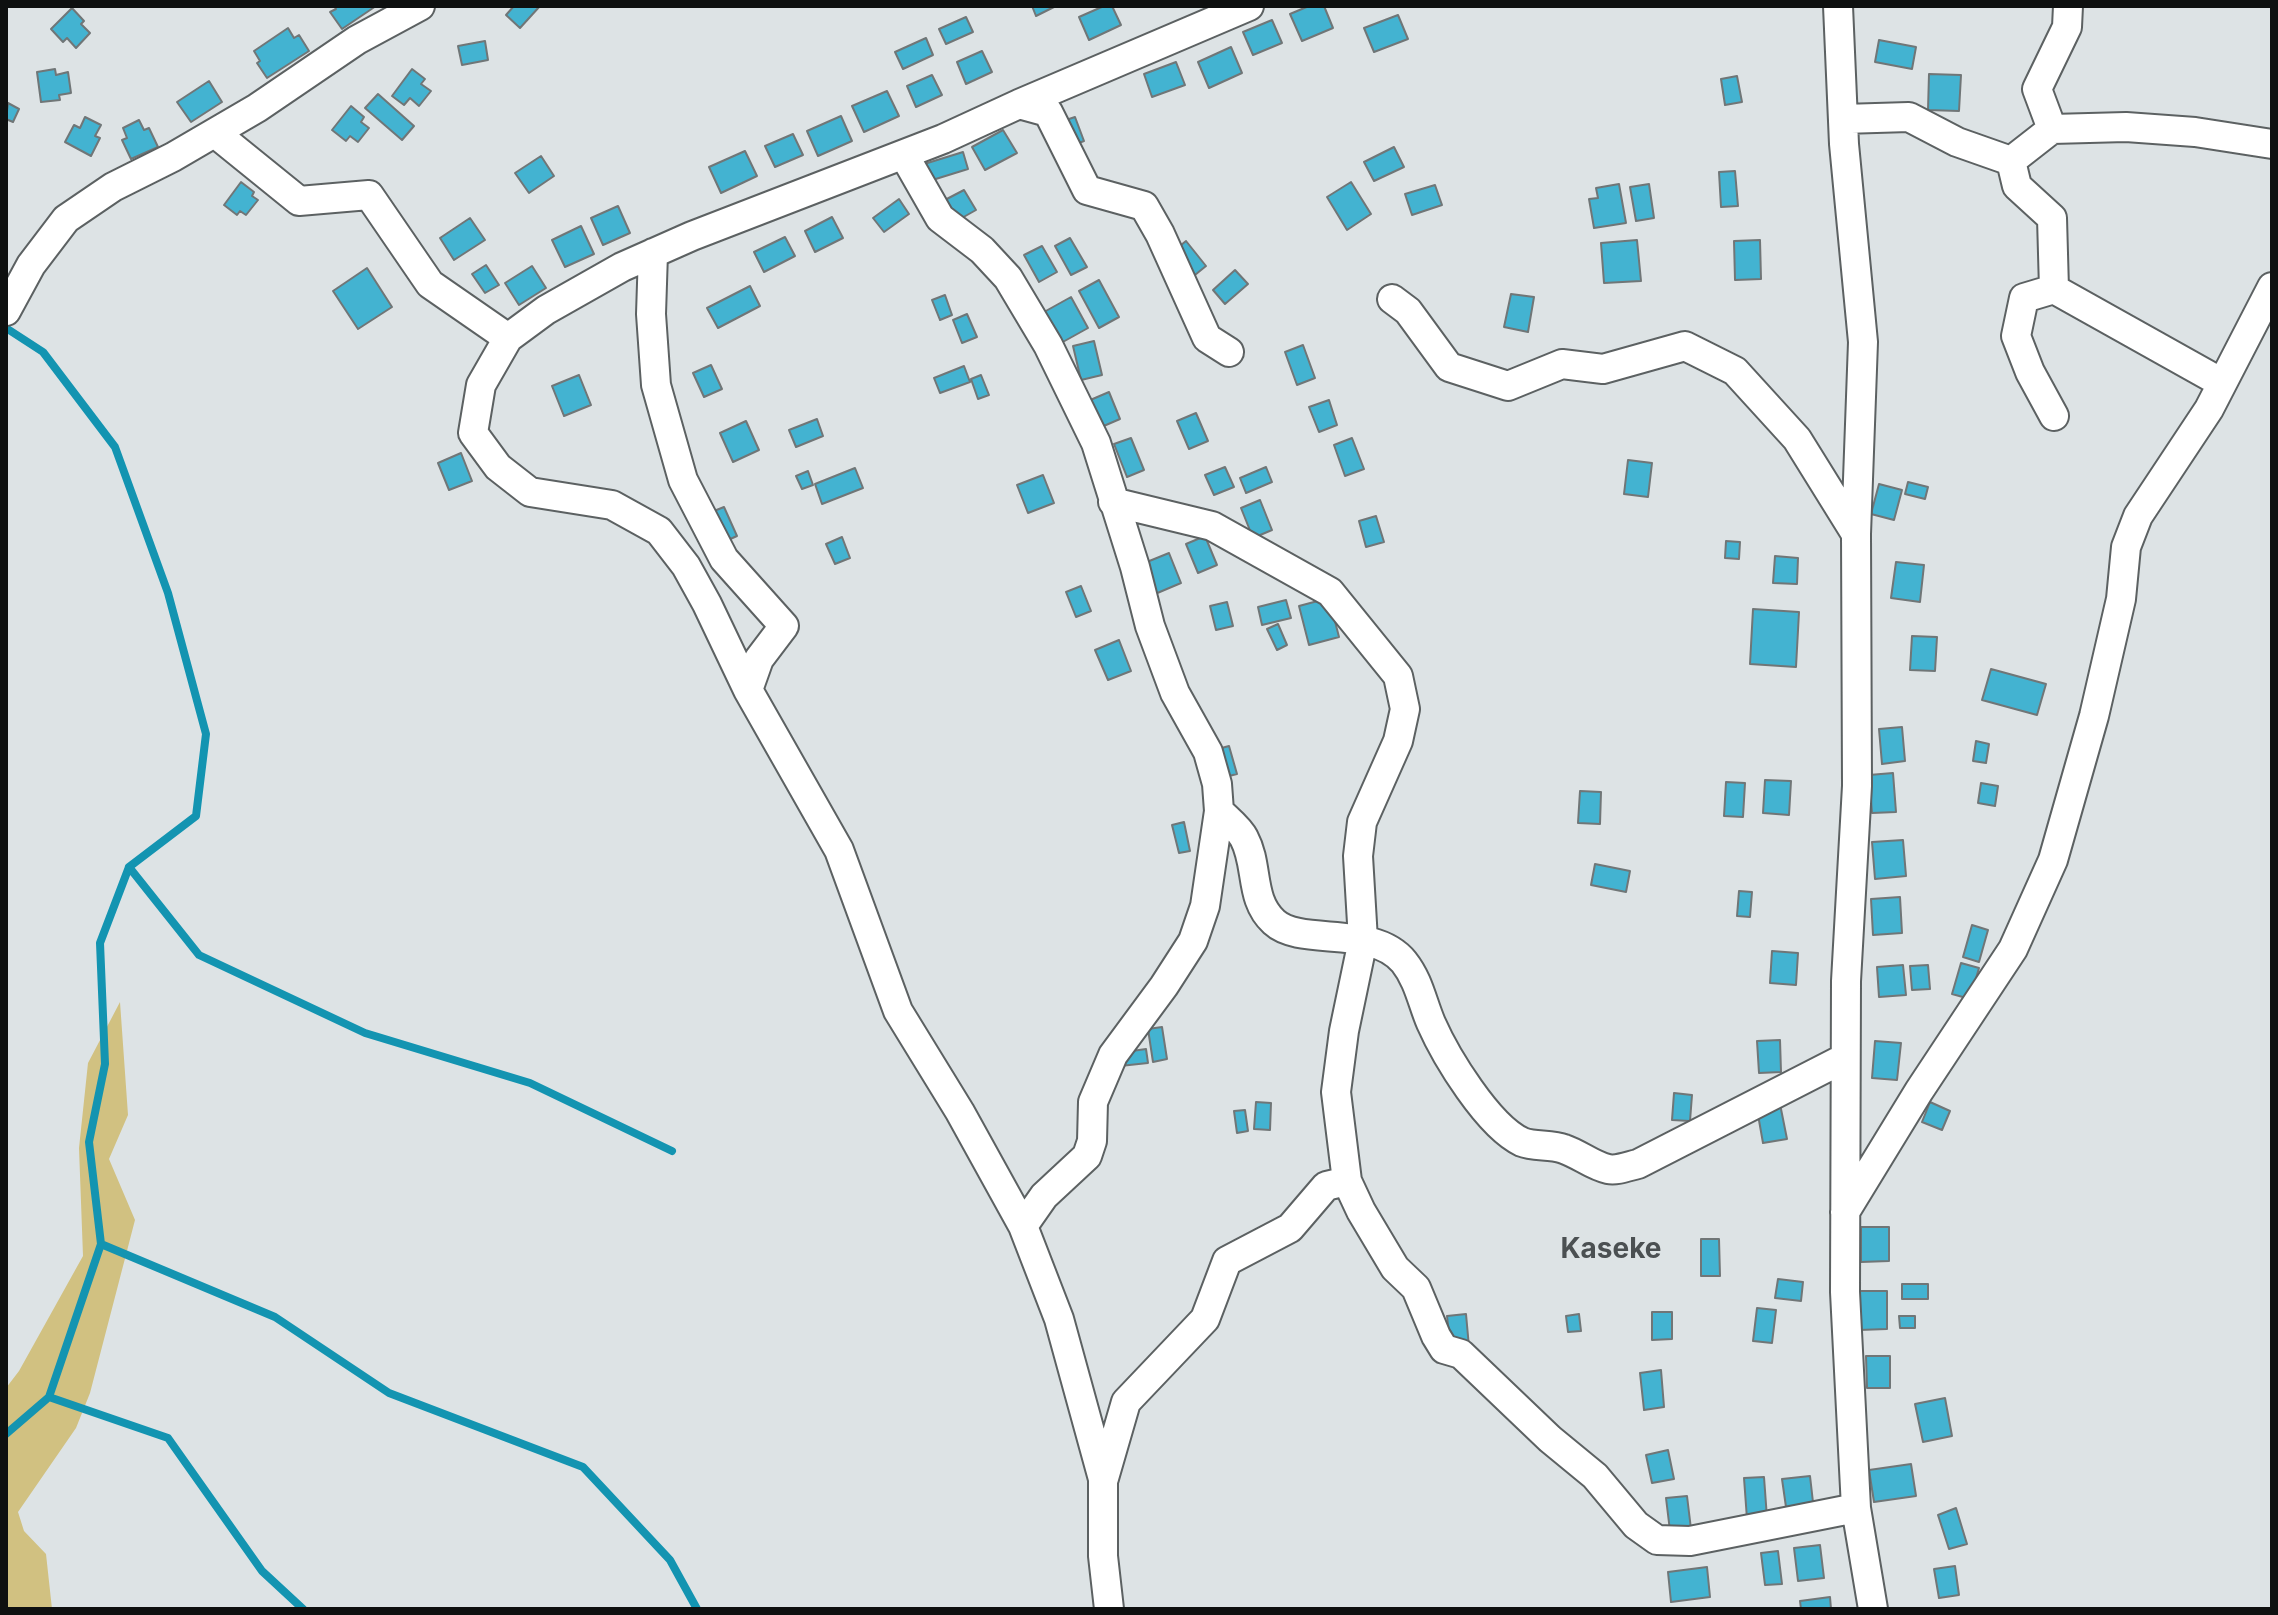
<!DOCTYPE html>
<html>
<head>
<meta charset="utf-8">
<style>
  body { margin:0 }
  #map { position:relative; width:2278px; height:1615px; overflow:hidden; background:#dde3e5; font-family:Inter,sans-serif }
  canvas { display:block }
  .frame { position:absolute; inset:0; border:8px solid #0e1010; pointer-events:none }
</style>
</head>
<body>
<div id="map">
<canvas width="2278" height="1615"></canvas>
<div class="frame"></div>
</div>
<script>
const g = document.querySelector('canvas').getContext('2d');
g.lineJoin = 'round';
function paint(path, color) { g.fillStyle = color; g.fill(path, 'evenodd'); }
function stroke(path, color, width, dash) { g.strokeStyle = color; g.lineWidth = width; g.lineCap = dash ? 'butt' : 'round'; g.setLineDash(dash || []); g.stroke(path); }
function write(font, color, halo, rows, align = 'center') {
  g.font = font + ' Inter,sans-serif'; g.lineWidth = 7; g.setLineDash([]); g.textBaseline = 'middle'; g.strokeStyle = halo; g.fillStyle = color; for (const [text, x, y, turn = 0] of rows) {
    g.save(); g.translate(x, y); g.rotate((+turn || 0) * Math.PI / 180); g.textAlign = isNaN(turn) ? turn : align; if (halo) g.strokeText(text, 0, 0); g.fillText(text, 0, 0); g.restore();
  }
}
paint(new Path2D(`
  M 120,1002 L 128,1115 L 109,1159 L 135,1220 L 90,1393 L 76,1428 L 18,1512 L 24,1531 L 46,1554 L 52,1609 L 6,1609 L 6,1388 L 19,1371 L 83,1256 L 79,1148 L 88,1063 Z`), '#d1c181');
stroke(new Path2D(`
  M 6,328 L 43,352 L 115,447 L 168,593 L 206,734 L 196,816 L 129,867 L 100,943 L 105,1064 L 89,1142 L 101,1244 L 49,1397 L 6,1434
  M 129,867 L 199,955 L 365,1033 L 530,1083 L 672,1151
  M 101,1244 L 275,1317 L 389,1393 L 583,1467 L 670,1560 L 697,1609
  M 49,1397 L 168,1438 L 262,1571 L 303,1609`), '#1394b1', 8);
const building = new Path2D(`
  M 334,6 L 376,6 L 342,29 L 330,12 L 336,9 Z
  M 514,6 L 540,6 L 520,28 L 506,15 Z
  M 1032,6 L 1056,6 L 1036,16 Z
  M 1104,6 L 1112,6 L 1121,25 L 1089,40 L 1079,17 Z
  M 1309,6 L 1324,6 L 1333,28 L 1302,41 L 1290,14 Z
  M 72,8 L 84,21 L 81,24 L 90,33 L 76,48 L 67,38 L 63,42 L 51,29 Z
  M 1398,15 L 1408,39 L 1374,52 L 1364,28 Z
  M 966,17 L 973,32 L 946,44 L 939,29 Z
  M 1272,20 L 1282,43 L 1253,55 L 1243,32 Z
  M 288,28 L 294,38 L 299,35 L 309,51 L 267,78 L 257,63 L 260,61 L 254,51 Z
  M 926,38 L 933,55 L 903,69 L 895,52 Z
  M 1879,40 L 1916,47 L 1912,69 L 1875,62 Z
  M 485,41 L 488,60 L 462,65 L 458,46 Z
  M 1231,47 L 1242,73 L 1209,88 L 1198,62 Z
  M 982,51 L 992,72 L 966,84 L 957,62 Z
  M 1176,62 L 1185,85 L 1152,97 L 1144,74 Z
  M 55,69 L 56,75 L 68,72 L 71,93 L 59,95 L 60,100 L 41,102 L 37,72 Z
  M 412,69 L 425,79 L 421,84 L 431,91 L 419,106 L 410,98 L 404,105 L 392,96 Z
  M 1929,74 L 1961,75 L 1959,111 L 1928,110 Z
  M 932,75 L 942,95 L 916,107 L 907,86 Z
  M 1737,76 L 1742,102 L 1725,105 L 1721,79 Z
  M 209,81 L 222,102 L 191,122 L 177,102 Z
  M 887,91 L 899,116 L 864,132 L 852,106 Z
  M 378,94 L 414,126 L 402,140 L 365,108 Z
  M 8,103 L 19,109 L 13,122 L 6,119 Z
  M 351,106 L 364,117 L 361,122 L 369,128 L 358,142 L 350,136 L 346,141 L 332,130 Z
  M 841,116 L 852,141 L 818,156 L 807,131 Z
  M 85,117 L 101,125 L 95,136 L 100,138 L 91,156 L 65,142 L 74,125 L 80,128 Z
  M 1075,117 L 1084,141 L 1071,146 L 1063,121 Z
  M 139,120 L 144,130 L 149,128 L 158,147 L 131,159 L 122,140 L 127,138 L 123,128 Z
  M 1003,130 L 1017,153 L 985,170 L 972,147 Z
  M 793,134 L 803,155 L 775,167 L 765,146 Z
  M 1394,147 L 1404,167 L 1374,181 L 1364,162 Z
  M 745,151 L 757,176 L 721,193 L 709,167 Z
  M 963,152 L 968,169 L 926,182 L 921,165 Z
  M 541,156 L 554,176 L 529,193 L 515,173 Z
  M 1735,171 L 1738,206 L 1721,207 L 1719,172 Z
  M 241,182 L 254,192 L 252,196 L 258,200 L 246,215 L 240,211 L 237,215 L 224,205 Z
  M 1351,182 L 1371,214 L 1347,230 L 1327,197 Z
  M 1619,184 L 1626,223 L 1594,228 L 1589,199 L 1598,198 L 1596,188 Z
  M 1649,184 L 1654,218 L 1636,221 L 1630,187 Z
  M 1435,185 L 1442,205 L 1412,215 L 1405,194 Z
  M 964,190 L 976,210 L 953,223 L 941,202 Z
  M 899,199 L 909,214 L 884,232 L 873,218 Z
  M 618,206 L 630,233 L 603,245 L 591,218 Z
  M 832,217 L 843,238 L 815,252 L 805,231 Z
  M 470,218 L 485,240 L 454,260 L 440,238 Z
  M 581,226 L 594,254 L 565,267 L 552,240 Z
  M 785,237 L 795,256 L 764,272 L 754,252 Z
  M 1070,238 L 1087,267 L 1071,275 L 1055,246 Z
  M 1637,240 L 1641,281 L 1604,283 L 1601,243 Z
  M 1760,240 L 1761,279 L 1735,280 L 1734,241 Z
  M 1186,241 L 1206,266 L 1190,279 L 1170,254 Z
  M 1042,246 L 1057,272 L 1039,282 L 1024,255 Z
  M 486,265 L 499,285 L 485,293 L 472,274 Z
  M 532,266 L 546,288 L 519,305 L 505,283 Z
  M 367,268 L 392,307 L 358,329 L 333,291 Z
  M 1235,270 L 1248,284 L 1225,304 L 1213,290 Z
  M 1099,280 L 1119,317 L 1099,328 L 1079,291 Z
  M 750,286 L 760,306 L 718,328 L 707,308 Z
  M 1511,294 L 1534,297 L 1528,332 L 1504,327 Z
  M 945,295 L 952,315 L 940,320 L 932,300 Z
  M 1071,297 L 1088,328 L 1061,343 L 1044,312 Z
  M 967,314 L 977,337 L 962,343 L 953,320 Z
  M 1094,341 L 1102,375 L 1081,380 L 1073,346 Z
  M 1303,345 L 1315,378 L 1297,385 L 1285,352 Z
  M 711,365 L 722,389 L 704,397 L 693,373 Z
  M 964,366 L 970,382 L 940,393 L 934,378 Z
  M 579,375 L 591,405 L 564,416 L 552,386 Z
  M 981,375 L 989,395 L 978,399 L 971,379 Z
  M 1109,392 L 1120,419 L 1099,428 L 1088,401 Z
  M 1329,400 L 1337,425 L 1319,432 L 1309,407 Z
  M 1196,413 L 1208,441 L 1189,449 L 1177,421 Z
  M 817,419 L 823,436 L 796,447 L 789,430 Z
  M 746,421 L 759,450 L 733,462 L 720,433 Z
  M 1131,438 L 1144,470 L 1127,477 L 1114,444 Z
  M 1352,438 L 1364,469 L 1345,476 L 1334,445 Z
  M 461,453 L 472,481 L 449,490 L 438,463 Z
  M 1628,460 L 1652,463 L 1648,497 L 1624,494 Z
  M 1225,467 L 1234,487 L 1214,495 L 1205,475 Z
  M 1266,467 L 1272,482 L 1246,493 L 1240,478 Z
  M 855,468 L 863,488 L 822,504 L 815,484 Z
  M 808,471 L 813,485 L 802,489 L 796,476 Z
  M 1043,475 L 1054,503 L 1028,513 L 1017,485 Z
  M 1908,482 L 1928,487 L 1925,499 L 1905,494 Z
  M 1879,484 L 1902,490 L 1894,520 L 1871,514 Z
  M 1260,500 L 1272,530 L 1253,538 L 1241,508 Z
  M 724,507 L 737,536 L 717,545 L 704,515 Z
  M 1376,516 L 1384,542 L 1366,547 L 1359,521 Z
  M 1205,536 L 1217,565 L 1198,573 L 1186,544 Z
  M 842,537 L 850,558 L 835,564 L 826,544 Z
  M 1726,541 L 1740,542 L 1739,559 L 1725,558 Z
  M 1169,553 L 1181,583 L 1155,594 L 1142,564 Z
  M 1775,556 L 1798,558 L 1797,584 L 1773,583 Z
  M 1896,562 L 1924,565 L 1920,602 L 1891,598 Z
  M 1081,586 L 1091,611 L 1076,617 L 1066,592 Z
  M 1329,598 L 1339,637 L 1309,645 L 1299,606 Z
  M 1286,600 L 1291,618 L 1262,625 L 1258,607 Z
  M 1227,602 L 1233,626 L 1216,630 L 1210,606 Z
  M 1753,609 L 1799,612 L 1796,667 L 1750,664 Z
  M 1278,624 L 1287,645 L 1277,650 L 1267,629 Z
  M 1912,636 L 1937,637 L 1935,671 L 1910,670 Z
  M 1119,640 L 1131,671 L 1108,680 L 1095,650 Z
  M 1991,669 L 2046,684 L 2037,715 L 1982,700 Z
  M 1902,727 L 1905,761 L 1882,764 L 1879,729 Z
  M 1976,741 L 1989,744 L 1986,763 L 1973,761 Z
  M 1229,746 L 1237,774 L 1221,778 L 1214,750 Z
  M 1893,773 L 1896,812 L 1872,813 L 1869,775 Z
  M 1765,780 L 1791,781 L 1789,815 L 1763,813 Z
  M 1726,782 L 1745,783 L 1743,817 L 1724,816 Z
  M 1981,783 L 1998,786 L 1995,806 L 1978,803 Z
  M 1580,791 L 1601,792 L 1600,824 L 1578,823 Z
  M 1184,822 L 1190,851 L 1179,853 L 1172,825 Z
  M 1903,840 L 1906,876 L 1875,879 L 1872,842 Z
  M 1595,864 L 1630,871 L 1626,892 L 1591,885 Z
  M 1739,891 L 1752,892 L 1750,917 L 1737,916 Z
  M 1900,897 L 1902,933 L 1873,935 L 1871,899 Z
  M 1972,925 L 1988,930 L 1979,962 L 1963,957 Z
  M 1772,951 L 1798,953 L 1796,985 L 1770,983 Z
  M 1961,963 L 1979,968 L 1970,999 L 1952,994 Z
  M 1903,965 L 1906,995 L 1879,997 L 1877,967 Z
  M 1928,965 L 1930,989 L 1912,990 L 1910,966 Z
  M 1162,1027 L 1167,1059 L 1153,1062 L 1148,1029 Z
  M 1780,1040 L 1781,1072 L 1759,1073 L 1757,1041 Z
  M 1875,1041 L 1901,1043 L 1897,1080 L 1872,1078 Z
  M 1146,1049 L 1148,1063 L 1120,1066 L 1118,1053 Z
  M 1674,1093 L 1692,1095 L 1690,1121 L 1672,1120 Z
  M 1256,1102 L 1271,1103 L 1270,1130 L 1254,1129 Z
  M 1930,1102 L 1950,1111 L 1942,1130 L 1922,1122 Z
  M 1780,1104 L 1787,1139 L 1763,1143 L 1757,1109 Z
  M 1245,1110 L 1248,1131 L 1237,1133 L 1234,1111 Z
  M 1861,1227 L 1889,1227 L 1889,1261 L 1861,1262 Z
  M 1701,1239 L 1719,1239 L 1720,1276 L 1701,1276 Z
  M 1778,1279 L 1803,1282 L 1801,1301 L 1775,1298 Z
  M 1902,1284 L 1928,1284 L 1928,1299 L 1902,1299 Z
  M 1859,1291 L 1887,1291 L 1887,1329 L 1859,1330 Z
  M 1757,1308 L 1776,1310 L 1772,1343 L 1753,1341 Z
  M 1652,1312 L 1672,1312 L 1672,1339 L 1652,1340 Z
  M 1466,1314 L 1469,1347 L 1451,1350 L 1447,1316 Z
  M 1579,1314 L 1581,1331 L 1568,1332 L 1566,1316 Z
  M 1899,1316 L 1915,1316 L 1915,1328 L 1900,1328 Z
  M 1866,1356 L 1890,1356 L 1890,1388 L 1867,1388 Z
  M 1661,1370 L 1664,1407 L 1644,1410 L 1640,1373 Z
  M 1945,1398 L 1952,1436 L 1923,1442 L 1915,1404 Z
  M 1668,1450 L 1674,1479 L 1652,1483 L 1646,1455 Z
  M 1911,1464 L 1916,1496 L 1874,1502 L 1869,1470 Z
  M 1810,1476 L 1814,1511 L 1787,1514 L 1782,1479 Z
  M 1764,1477 L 1767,1518 L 1747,1519 L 1744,1478 Z
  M 1687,1496 L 1691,1529 L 1670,1531 L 1666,1498 Z
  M 1956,1508 L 1967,1544 L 1949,1549 L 1938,1515 Z
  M 1820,1545 L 1824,1578 L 1798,1581 L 1794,1548 Z
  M 1778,1551 L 1782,1584 L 1765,1585 L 1761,1553 Z
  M 1955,1566 L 1959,1595 L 1939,1598 L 1934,1569 Z
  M 1707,1567 L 1710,1597 L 1671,1602 L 1668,1572 Z
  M 1830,1597 L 1831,1609 L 1801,1609 L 1800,1601 Z`);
paint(building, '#43b3d1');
stroke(building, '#707677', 2);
const street = new Path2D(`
  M 1838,6 L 1844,144 L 1863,342 L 1856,534 L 1857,786 L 1846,981 L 1845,1292 L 1856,1508 L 1873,1609
  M 1019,104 L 1048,112 L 1087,190 L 1144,206 L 1160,234 L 1207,338 L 1229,352
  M 1843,119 L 1909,117 L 1957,142 L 2011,161 L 2052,129 L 2126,127 L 2195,132 L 2272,144
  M 2052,129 L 2037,89 L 2067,27 L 2068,6
  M 215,133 L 299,201 L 369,195 L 430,284 L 508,338
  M 904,155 L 940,218 L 982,250 L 1008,278 L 1048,345 L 1096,443 L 1135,567 L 1150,626 L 1175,693 L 1208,752 L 1217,784 L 1219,811 L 1205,906 L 1193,941 L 1164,986 L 1113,1055 L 1093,1102 L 1092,1141 L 1087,1156 L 1044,1196 L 1023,1226
  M 2011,161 L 2017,186 L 2052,218 L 2054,289
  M 653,253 L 651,314 L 656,385 L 683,480 L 724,559 L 784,626 L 759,659 L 748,690
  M 1392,299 L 1408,311 L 1449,367 L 1508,386 L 1562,364 L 1603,369 L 1685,346 L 1735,371 L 1797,439 L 1856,534
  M 6,311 L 31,265 L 66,219 L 113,187 L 173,157 L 257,108 L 357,40 L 420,6
  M 2054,416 L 2030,372 L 2016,336 L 2024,298 L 2054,289 L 2222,383
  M 1113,502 L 1212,526 L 1330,592 L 1398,676 L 1405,709 L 1398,741 L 1362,822 L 1358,856 L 1363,940 L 1344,1031 L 1336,1092 L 1347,1181 L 1361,1211 L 1395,1268 L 1416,1288 L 1436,1336 L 1444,1349 L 1461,1354 L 1550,1439 L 1595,1476 L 1636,1525 L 1657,1540 L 1690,1541 L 1856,1508
  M 1219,811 C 1227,819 1239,828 1244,838 C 1259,866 1249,899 1274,922 C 1301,947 1373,924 1404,962 C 1419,981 1422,1002 1431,1023 C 1446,1057 1488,1126 1522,1142 C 1534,1147 1551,1144 1564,1149 C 1579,1154 1593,1166 1608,1169 C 1617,1171 1629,1166 1638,1164 L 1845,1058
  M 1845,1212 L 1919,1091 L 2013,949 L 2053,860 L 2094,716 L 2121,599 L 2126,547 L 2138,516 L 2209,409 L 2272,287
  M 1104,1478 L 1126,1402 L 1205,1319 L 1227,1261 L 1290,1228 L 1326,1186 L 1347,1181
  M 1109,1609 L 1103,1556 L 1103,1479 L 1059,1319 L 1023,1226 L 960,1112 L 898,1011 L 839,850 L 748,690 L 707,604 L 686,566 L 659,531 L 612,505 L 530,492 L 498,467 L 473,433 L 481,385 L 508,338 L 546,310 L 622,267 L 692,236 L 943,139 L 1019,104 L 1249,6`);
stroke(street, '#5c6162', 32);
stroke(street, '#fff', 28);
write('bold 28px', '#4b5052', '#dde3e5', [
  ["Kaseke",1611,1250]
]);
</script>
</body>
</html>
